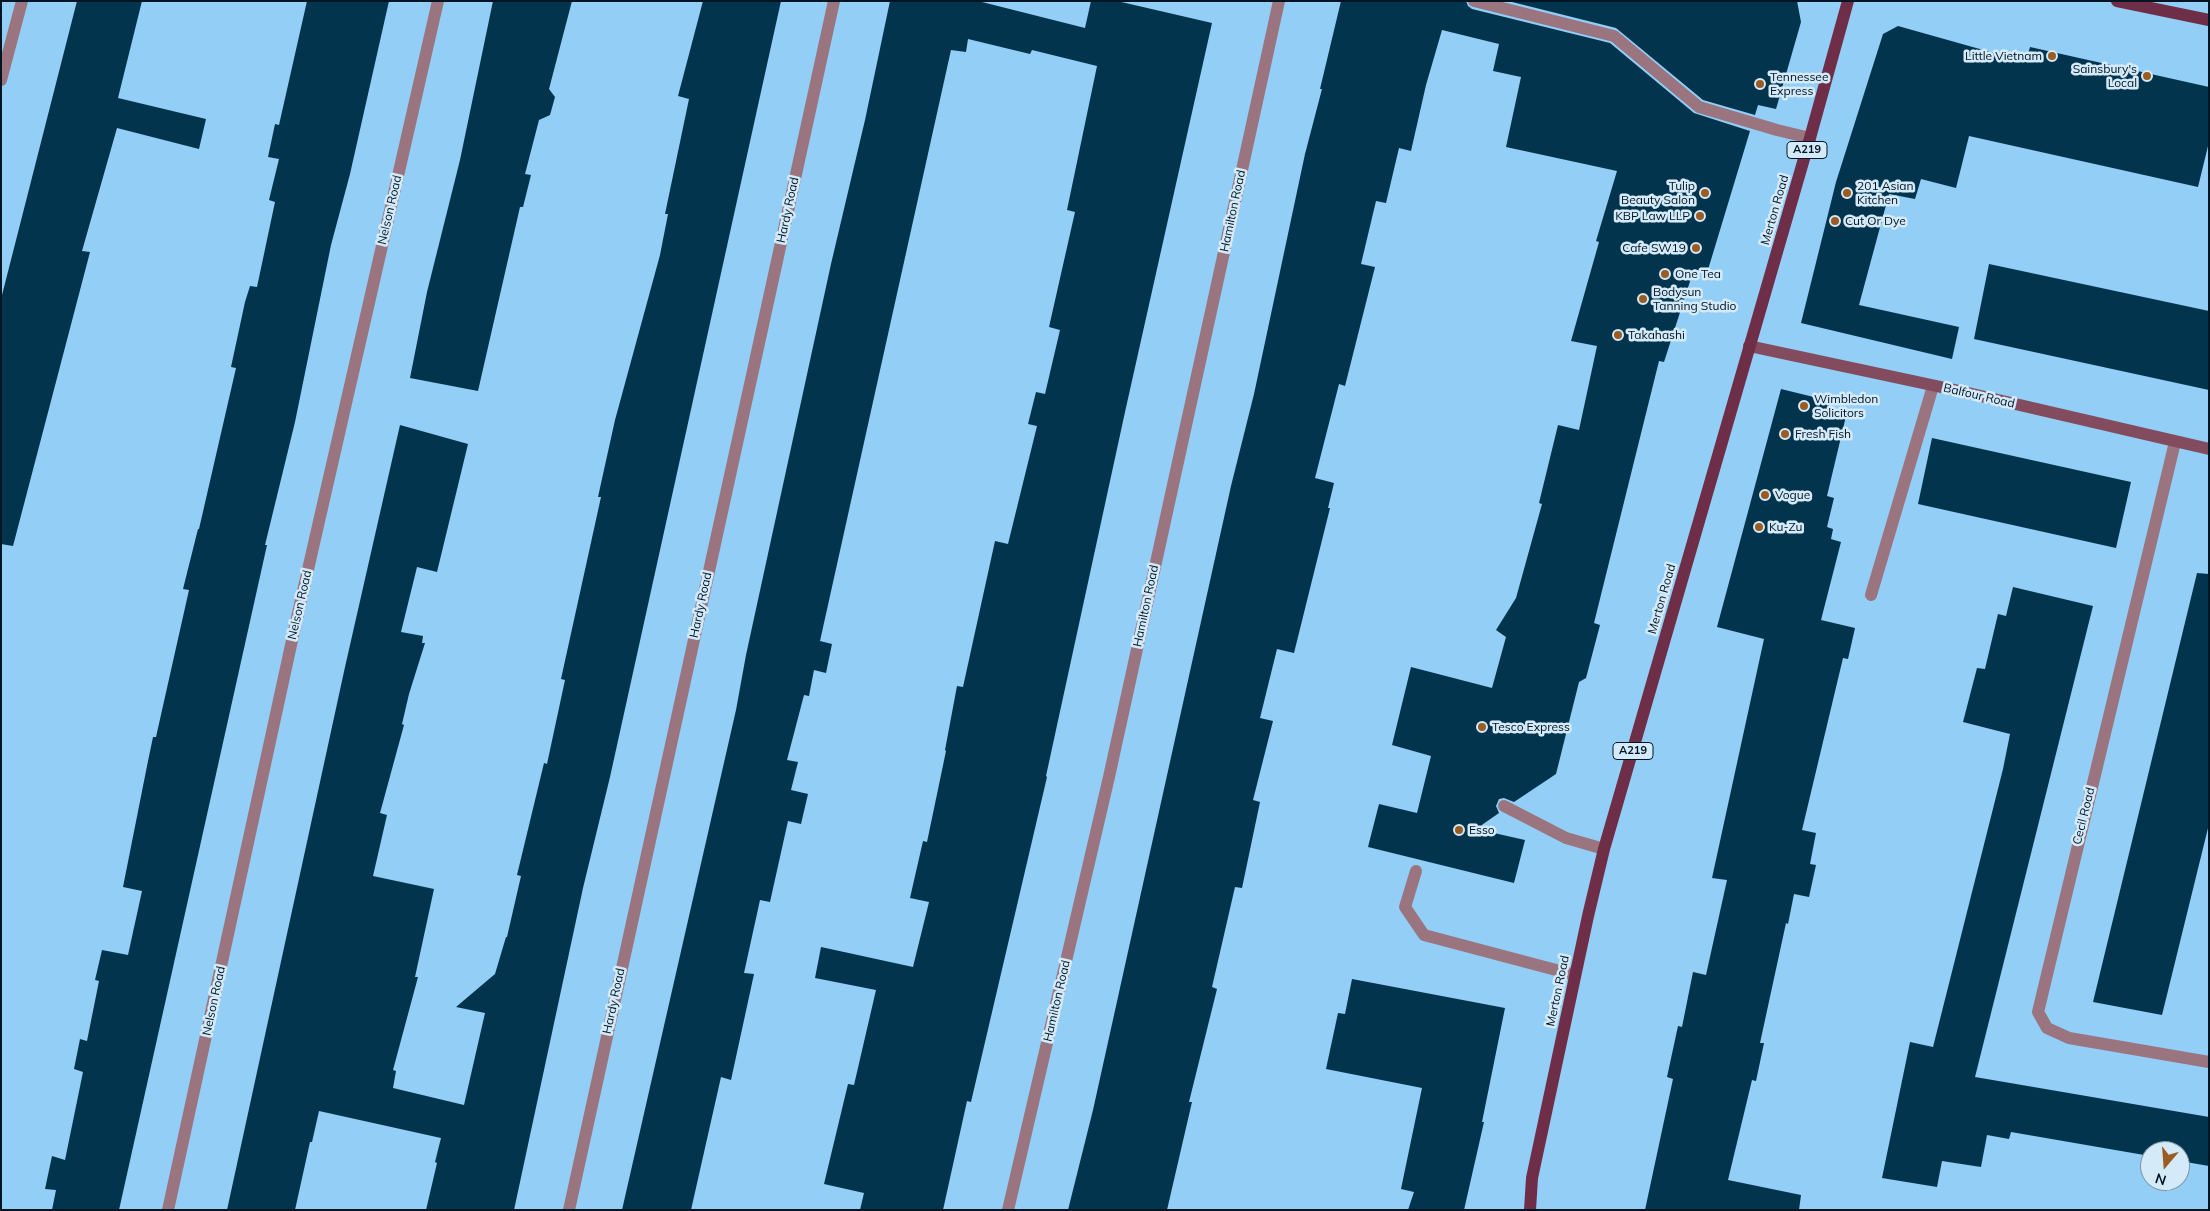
<!DOCTYPE html>
<html>
<head>
<meta charset="utf-8">
<style>
  body { margin:0 }
  #map { position:relative; width:2210px; height:1211px; overflow:hidden; background:#92cef6; font-family:Mulish,sans-serif }
  canvas { display:block }
  .frame { position:absolute; inset:0; border:2px solid #001523; pointer-events:none }
  .north { position:absolute; left:2140px; top:1141px; width:50px; height:50px; box-sizing:border-box; background:#d4eaf9; border:1px solid #7f95a3; border-radius:50%; rotate:198deg; font-size:14px; font-weight:700; line-height:20px; text-align:center; color:#001523 }
  .north::after { content:''; display:block; margin:auto; width:18px; height:22px; background:#9a5c23; clip-path:polygon(50% 0,100% 100%,50% 72%,0 100%) }
</style>
</head>
<body>
<div id="map">
<canvas width="2210" height="1211"></canvas>
<div class="frame"></div>
<div class="north">N</div>
</div>
<script>
const g = document.querySelector('canvas').getContext('2d');
g.lineJoin = 'round';
function paint(path, color) { g.fillStyle = color; g.fill(path, 'evenodd'); }
function stroke(path, color, width, dash) { g.strokeStyle = color; g.lineWidth = width; g.lineCap = dash ? 'butt' : 'round'; g.setLineDash(dash || []); g.stroke(path); }
function write(font, color, halo, rows, align = 'center') {
  g.font = font + ' Mulish,sans-serif'; g.lineWidth = 5; g.setLineDash([]); g.textBaseline = 'middle'; g.strokeStyle = halo; g.fillStyle = color; for (const [text, x, y, turn = 0] of rows) {
    g.save(); g.translate(x, y); g.rotate((+turn || 0) * Math.PI / 180); g.textAlign = isNaN(turn) ? turn : align; if (halo) g.strokeText(text, 0, 0); g.fillText(text, 0, 0); g.restore();
  }
}
paint(new Path2D(`
  M 77,1 L 142,1 L 118,98 L 206,119 L 199,149 L 117,128 L 82,251 L 90,252 L 13,546 L 1,544 L 1,299 Z
  M 307,1 L 389,1 L 350,174 L 331,245 L 295,422 L 265,545 L 267,545 L 119,1210 L 52,1210 L 56,1190 L 45,1189 L 52,1156 L 65,1160 L 83,1072 L 74,1069 L 80,1039 L 87,1041 L 99,981 L 95,980 L 102,950 L 128,955 L 142,891 L 123,887 L 147,766 L 153,737 L 156,737 L 189,590 L 183,589 L 198,529 L 199,529 L 236,368 L 231,367 L 245,302 L 250,286 L 257,287 L 275,202 L 269,200 L 279,159 L 268,157 L 275,124 L 279,125 Z
  M 493,1 L 572,1 L 549,89 L 555,97 L 550,115 L 539,120 L 525,174 L 531,175 L 523,207 L 520,207 L 478,391 L 410,378 L 427,292 L 460,160 Z
  M 703,1 L 781,1 L 610,777 L 583,888 L 514,1210 L 426,1210 L 437,1163 L 435,1162 L 441,1138 L 319,1111 L 312,1142 L 310,1142 L 295,1210 L 227,1210 L 345,667 L 400,425 L 468,444 L 437,572 L 417,567 L 401,632 L 423,636 L 422,643 L 425,643 L 409,694 L 402,724 L 404,725 L 380,813 L 387,815 L 373,876 L 434,889 L 415,977 L 418,977 L 393,1070 L 396,1071 L 393,1088 L 464,1105 L 485,1013 L 456,1007 L 495,974 L 506,937 L 507,937 L 521,876 L 517,875 L 544,763 L 547,764 L 565,680 L 561,679 L 601,497 L 598,497 L 615,420 L 660,255 L 668,214 L 665,214 L 689,99 L 678,96 Z
  M 890,1 L 978,1 L 1085,28 L 1091,1 L 1117,1 L 1212,23 L 1125,412 L 1046,776 L 1047,777 L 971,1102 L 967,1101 L 943,1210 L 860,1210 L 864,1193 L 824,1184 L 848,1084 L 854,1085 L 876,990 L 815,978 L 821,947 L 913,967 L 929,902 L 910,898 L 923,841 L 927,842 L 946,751 L 945,750 L 957,686 L 963,687 L 995,541 L 1008,544 L 1037,426 L 1028,424 L 1036,392 L 1045,394 L 1060,330 L 1049,327 L 1075,212 L 1067,210 L 1097,66 L 1032,50 L 1030,54 L 968,39 L 966,52 L 951,50 L 820,641 L 832,644 L 826,673 L 814,670 L 809,696 L 804,695 L 787,760 L 798,762 L 791,790 L 808,794 L 801,824 L 788,821 L 770,902 L 760,900 L 744,973 L 754,974 L 731,1080 L 721,1077 L 691,1210 L 622,1210 L 736,710 L 746,655 L 831,264 L 865,120 Z
  M 1341,1 L 1466,1 L 1468,6 L 1472,9 L 1610,43 L 1694,113 L 1750,131 L 1707,273 L 1694,269 L 1664,362 L 1659,361 L 1594,623 L 1600,625 L 1586,678 L 1579,682 L 1556,774 L 1514,802 L 1504,798 L 1499,799 L 1496,806 L 1499,813 L 1476,829 L 1525,840 L 1514,883 L 1368,847 L 1379,804 L 1417,813 L 1431,756 L 1392,745 L 1411,667 L 1492,688 L 1506,637 L 1496,630 L 1516,598 L 1542,504 L 1539,503 L 1558,425 L 1579,430 L 1597,346 L 1571,341 L 1599,242 L 1596,241 L 1617,171 L 1506,147 L 1521,77 L 1493,71 L 1499,44 L 1442,30 L 1426,85 L 1411,151 L 1399,148 L 1386,203 L 1376,201 L 1361,264 L 1375,267 L 1345,386 L 1339,384 L 1315,478 L 1334,483 L 1328,508 L 1330,508 L 1294,653 L 1277,649 L 1260,718 L 1273,721 L 1253,800 L 1260,802 L 1242,888 L 1235,887 L 1212,987 L 1217,989 L 1189,1102 L 1192,1102 L 1167,1210 L 1068,1210 L 1093,1110 L 1231,486 L 1254,394 L 1305,154 L 1322,89 L 1320,89 Z
  M 1508,1 L 1797,1 L 1801,22 L 1776,109 L 1758,105 L 1755,115 L 1703,100 L 1616,28 Z
  M 1898,26 L 2026,62 L 2030,47 L 2209,87 L 2209,142 L 2198,187 L 1969,136 L 1956,188 L 1921,179 L 1915,199 L 1889,194 L 1859,305 L 1959,327 L 1952,359 L 1801,323 L 1836,182 L 1883,34 Z
  M 1989,264 L 2209,311 L 2209,390 L 1974,339 Z
  M 1781,389 L 1830,401 L 1828,411 L 1846,416 L 1827,496 L 1834,498 L 1827,527 L 1833,529 L 1831,539 L 1841,542 L 1821,620 L 1855,628 L 1848,659 L 1843,658 L 1802,830 L 1816,833 L 1810,864 L 1816,865 L 1809,897 L 1794,894 L 1788,924 L 1786,923 L 1760,1043 L 1764,1043 L 1756,1081 L 1752,1080 L 1728,1180 L 1801,1195 L 1799,1210 L 1645,1210 L 1673,1079 L 1667,1077 L 1678,1026 L 1682,1027 L 1693,972 L 1706,975 L 1727,880 L 1712,878 L 1764,639 L 1717,627 Z
  M 1932,438 L 2131,482 L 2116,548 L 1918,504 Z
  M 2197,573 L 2209,574 L 2209,824 L 2162,1015 L 2093,1002 Z
  M 2013,587 L 2093,606 L 1975,1077 L 2209,1117 L 2209,1166 L 2180,1161 L 2180,1151 L 2150,1151 L 2150,1156 L 2011,1132 L 2009,1139 L 1987,1135 L 1981,1167 L 1942,1161 L 1937,1187 L 1882,1178 L 1910,1042 L 1933,1047 L 2003,769 L 2010,734 L 1963,722 L 1977,668 L 1985,669 L 1998,614 L 2006,616 Z
  M 1352,979 L 1505,1008 L 1482,1122 L 1484,1122 L 1464,1210 L 1408,1210 L 1414,1192 L 1401,1189 L 1422,1088 L 1326,1069 L 1338,1013 L 1345,1014 Z`), '#02344e');
stroke(new Path2D(`
  M 1871,595 L 1933,386
  M 1504,806 L 1566,838 L 1604,849
  M 1416,871 L 1405,907 L 1424,935 L 1575,975`), '#9a747f', 12);
stroke(new Path2D(`
  M 1474,1 L 1614,36 L 1699,107 L 1777,130 L 1810,138
  M 1,80 L 22,1
  M 2175,442 L 2038,1012 L 2047,1028 L 2069,1038 L 2209,1062
  M 168,1210 L 296,622 L 438,1
  M 569,1210 L 834,1
  M 1008,1210 L 1109,777 L 1279,1`), '#9a747f', 12);
stroke(new Path2D(`
  M 1749,346 L 1955,390 L 2209,449`), '#824c5e', 12);
stroke(new Path2D(`
  M 2117,1 L 2209,20
  M 1530,1210 L 1532,1178 L 1588,916 L 1604,849 L 1810,138 L 1848,1`), '#6f2e47', 12);
for (const [x, y, r, color] of [
  [2052,56,5,"#9a5c23"],
  [2147,76,5,"#9a5c23"],
  [1760,84,5,"#9a5c23"],
  [1705,193,5,"#9a5c23"],
  [1847,193,5,"#9a5c23"],
  [1700,216,5,"#9a5c23"],
  [1835,221,5,"#9a5c23"],
  [1696,248,5,"#9a5c23"],
  [1665,274,5,"#9a5c23"],
  [1643,299,5,"#9a5c23"],
  [1618,335,5,"#9a5c23"],
  [1804,406,5,"#9a5c23"],
  [1785,434,5,"#9a5c23"],
  [1765,495,5,"#9a5c23"],
  [1759,527,5,"#9a5c23"],
  [1482,727,5,"#9a5c23"],
  [1459,830,5,"#9a5c23"]
]) { const dot = new Path2D(); dot.arc(x, y, r, 0, 2 * Math.PI); g.fillStyle = color; g.fill(dot); stroke(dot, '#d4eaf9', 2); }
for (const [x, y, w] of [
  [1807,150,40],
  [1633,751,40]
]) { const box = new Path2D(); box.roundRect(x - w / 2, y - 8.5, w, 17, 4); g.fillStyle = '#d4eaf9'; g.fill(box); stroke(box, '#001523', 1); }
write('bold 11px', '#001523', null, [
  ["A219",1807,150],
  ["A219",1633,751]
]);
write('12px', '#001523', '#d4eaf9', [
  ["Little Vietnam",2042,56,"right"],
  ["Sainsbury's",2137,69,"right"],
  ["Local",2137,83,"right"],
  ["Tennessee",1770,77],
  ["Express",1770,91],
  ["Tulip",1695,186,"right"],
  ["Beauty Salon",1695,200,"right"],
  ["201 Asian",1857,186],
  ["Kitchen",1857,200],
  ["KBP Law LLP",1690,216,"right"],
  ["Cut Or Dye",1845,221],
  ["Cafe SW19",1686,248,"right"],
  ["One Tea",1675,274],
  ["Bodysun",1653,292],
  ["Tanning Studio",1653,306],
  ["Takahashi",1628,335],
  ["Wimbledon",1814,399],
  ["Solicitors",1814,413],
  ["Fresh Fish",1795,434],
  ["Vogue",1775,495],
  ["Ku-Zu",1769,527],
  ["Tesco Express",1492,727],
  ["Esso",1469,830]
], 'left');
write('12px', '#001523', '#d4eaf9', [
  ["Nelson Road",390,210,-77],
  ["Hardy Road",788,210,-78],
  ["Merton Road",1775,210,-74],
  ["Hamilton Road",1233,211,-78],
  ["Balfour Road",1979,396,13],
  ["Merton Road",1662,599,-74],
  ["Nelson Road",300,605,-77],
  ["Hardy Road",701,605,-78],
  ["Hamilton Road",1146,606,-78],
  ["Cecil Road",2084,816,-76],
  ["Merton Road",1558,991,-78],
  ["Nelson Road",214,1001,-78],
  ["Hardy Road",614,1001,-78],
  ["Hamilton Road",1057,1001,-77]
]);
</script>
</body>
</html>
